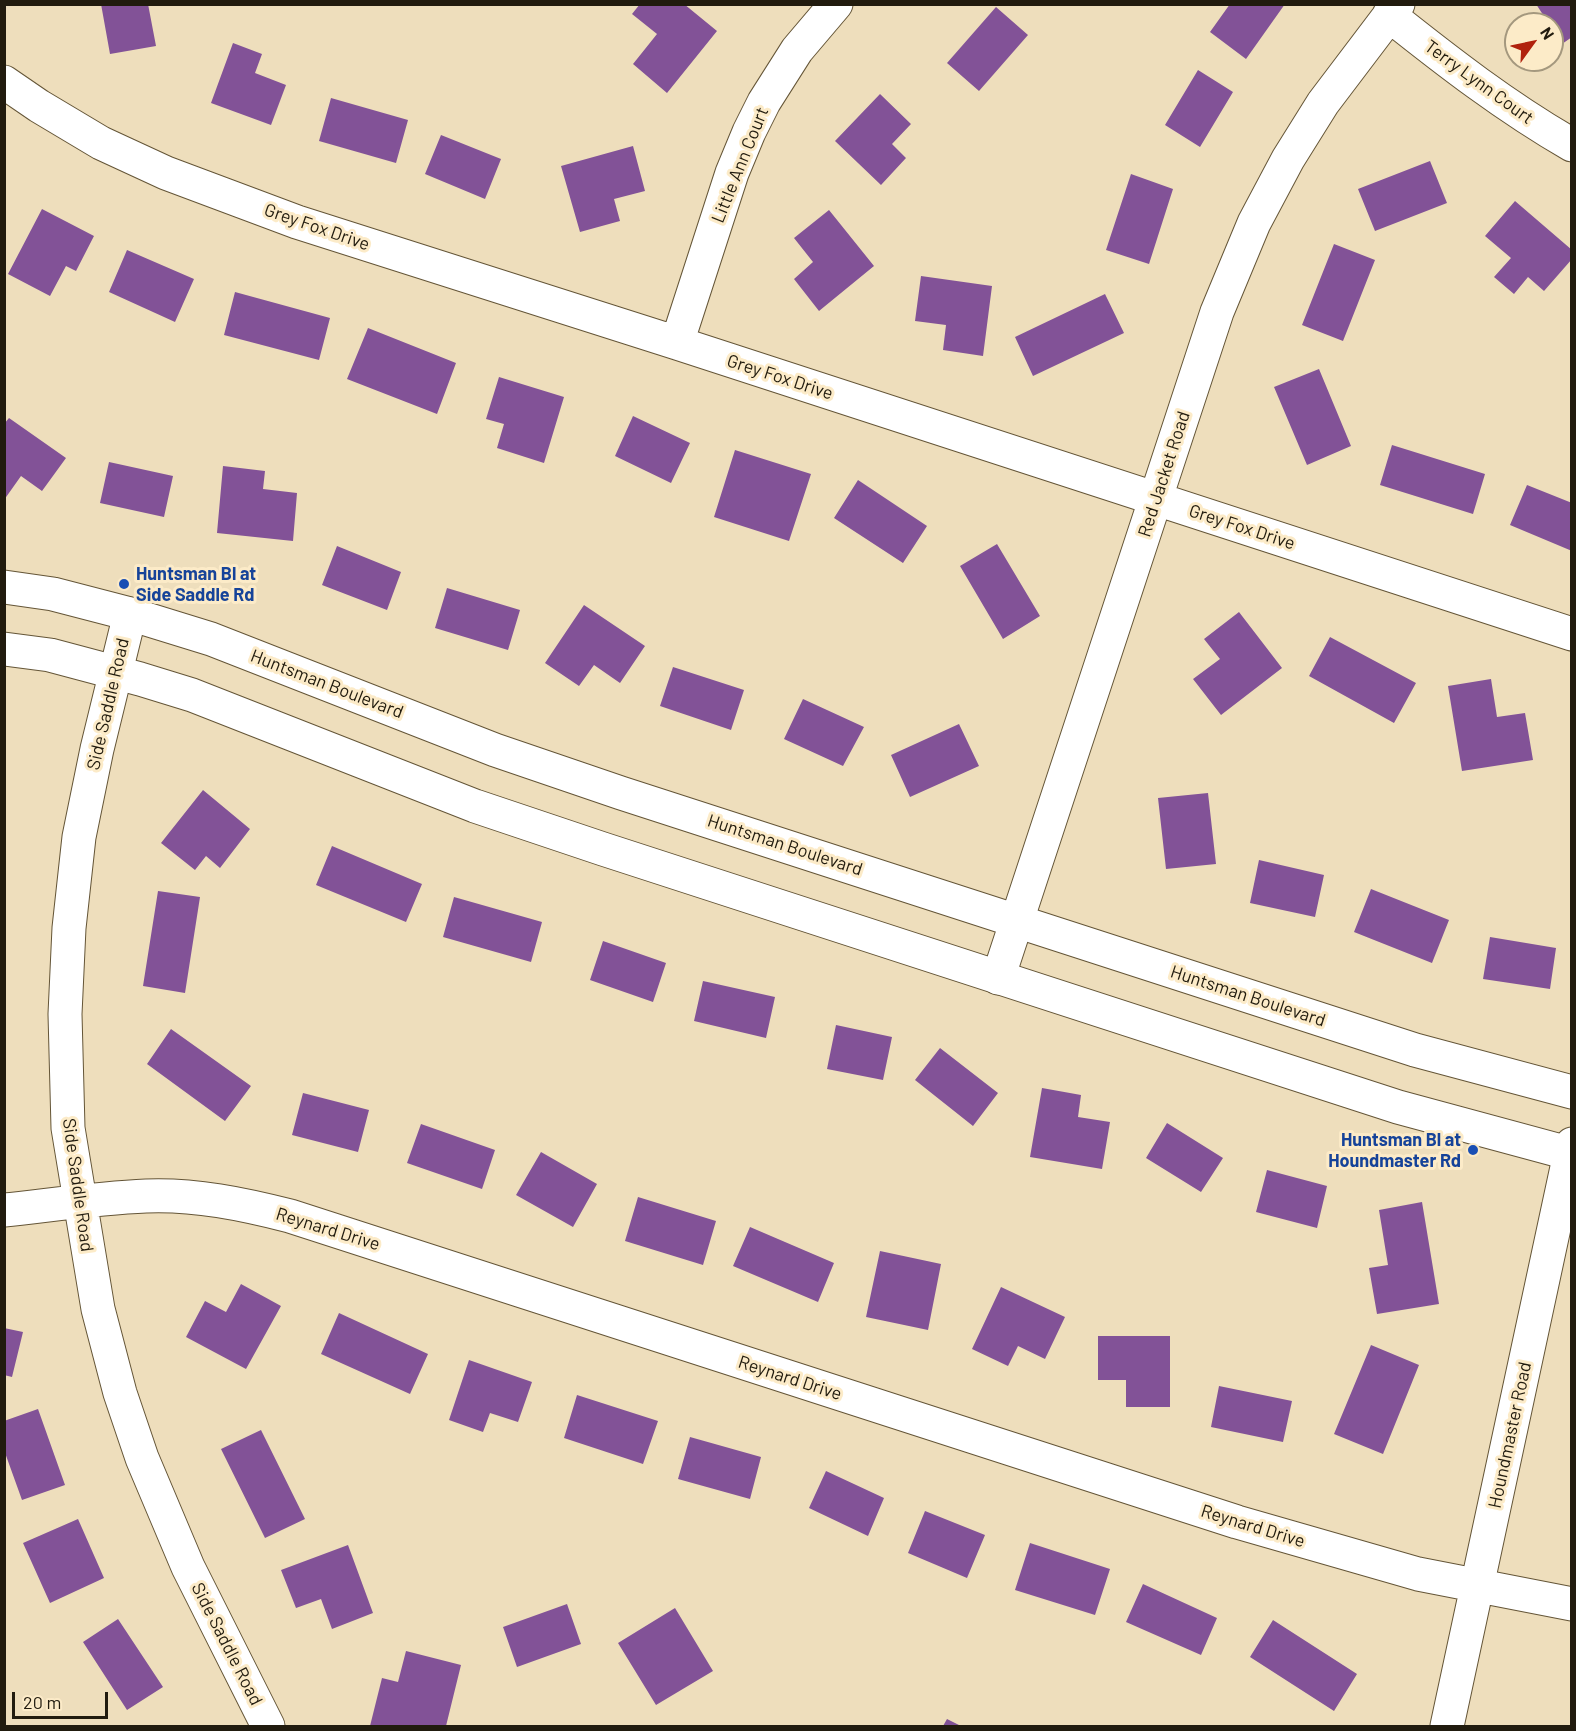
<!DOCTYPE html>
<html>
<head>
<meta charset="utf-8">
<style>
  body { margin:0 }
  #map { position:relative; width:1576px; height:1731px; overflow:hidden; background:#eedebc; font-family:Barlow,sans-serif }
  canvas { display:block }
  .frame { position:absolute; inset:0; border:6px solid #211b0e; pointer-events:none }
  .north { position:absolute; left:1504px; top:12px; width:60px; height:60px; box-sizing:border-box; background:#fcebc8; border:2px solid #a4987e; border-radius:50%; rotate:57deg; font-size:16px; font-weight:700; line-height:24px; text-align:center; color:#211b0e }
  .north::after { content:''; display:block; margin:auto; width:21px; height:27px; background:#b0220d; clip-path:polygon(50% 0,100% 100%,50% 72%,0 100%) }
  .scale { position:absolute; left:12px; top:1692px; width:96px; height:27px; box-sizing:border-box; border:3px solid #211b0e; border-top:0; padding-left:8px; font-size:18px; line-height:21px; white-space:nowrap; color:#211b0e; -webkit-text-stroke:4px #fcebc8; paint-order:stroke }
</style>
</head>
<body>
<div id="map">
<canvas width="1576" height="1731"></canvas>
<div class="frame"></div>
<div class="north">N</div>
<div class="scale">20 m</div>
</div>
<script>
const g = document.querySelector('canvas').getContext('2d');
g.lineJoin = 'round';
function paint(path, color) { g.fillStyle = color; g.fill(path, 'evenodd'); }
function stroke(path, color, width, dash) { g.strokeStyle = color; g.lineWidth = width; g.lineCap = dash ? 'butt' : 'round'; g.setLineDash(dash || []); g.stroke(path); }
function write(font, color, halo, rows, align = 'center') {
  g.font = font + ' Barlow,sans-serif'; g.lineWidth = 6; g.setLineDash([]); g.textBaseline = 'middle'; g.strokeStyle = halo; g.fillStyle = color; for (const [text, x, y, turn = 0] of rows) {
    g.save(); g.translate(x, y); g.rotate((+turn || 0) * Math.PI / 180); g.textAlign = isNaN(turn) ? turn : align; if (halo) g.strokeText(text, 0, 0); g.fillText(text, 0, 0); g.restore();
  }
}
paint(new Path2D(`
  M 101,4 L 148,4 L 156,46 L 110,54 Z
  M 640,4 L 684,4 L 717,31 L 667,93 L 633,64 L 657,34 L 632,14 Z
  M 1230,4 L 1285,4 L 1246,59 L 1210,32 Z
  M 1536,4 L 1572,4 L 1572,37 L 1562,44 L 1552,29 L 1552,24 L 1549,24 Z
  M 996,7 L 1028,35 L 979,91 L 947,63 Z
  M 233,43 L 262,54 L 255,73 L 286,85 L 271,125 L 211,103 Z
  M 1198,70 L 1233,92 L 1200,147 L 1165,125 Z
  M 880,94 L 911,124 L 892,144 L 906,158 L 881,185 L 835,141 Z
  M 331,98 L 408,120 L 396,163 L 319,141 Z
  M 441,135 L 501,159 L 485,199 L 425,174 Z
  M 633,146 L 645,191 L 614,199 L 620,221 L 580,232 L 561,166 Z
  M 1430,161 L 1447,203 L 1375,231 L 1358,189 Z
  M 1131,174 L 1173,189 L 1149,264 L 1106,250 Z
  M 1515,201 L 1572,250 L 1572,259 L 1544,291 L 1528,277 L 1514,294 L 1494,277 L 1511,258 L 1485,236 Z
  M 42,209 L 94,236 L 76,271 L 66,266 L 50,296 L 8,274 Z
  M 829,210 L 874,266 L 819,311 L 794,279 L 813,262 L 794,238 Z
  M 1334,244 L 1375,260 L 1343,341 L 1302,325 Z
  M 127,250 L 194,279 L 175,322 L 109,292 Z
  M 921,276 L 992,286 L 983,356 L 943,350 L 946,325 L 915,321 Z
  M 235,292 L 330,318 L 319,360 L 224,335 Z
  M 1105,294 L 1124,333 L 1033,376 L 1015,337 Z
  M 368,328 L 456,363 L 437,414 L 347,379 Z
  M 1319,369 L 1351,446 L 1307,465 L 1274,387 Z
  M 499,377 L 564,397 L 544,463 L 497,448 L 504,424 L 486,419 Z
  M 633,416 L 690,443 L 671,483 L 615,456 Z
  M 9,418 L 66,458 L 42,491 L 21,476 L 4,500 L 4,424 Z
  M 1392,445 L 1485,474 L 1473,514 L 1380,485 Z
  M 735,450 L 811,474 L 789,541 L 714,517 Z
  M 109,462 L 173,476 L 164,517 L 100,503 Z
  M 223,466 L 265,471 L 263,489 L 297,493 L 293,541 L 217,533 Z
  M 858,480 L 927,526 L 903,563 L 834,518 Z
  M 1527,485 L 1572,503 L 1572,551 L 1510,525 Z
  M 997,544 L 1040,616 L 1003,639 L 960,566 Z
  M 337,546 L 401,572 L 387,610 L 322,585 Z
  M 447,588 L 520,610 L 508,650 L 435,628 Z
  M 584,605 L 645,646 L 620,683 L 594,665 L 579,686 L 545,663 Z
  M 1239,612 L 1282,668 L 1221,715 L 1193,679 L 1220,659 L 1204,639 Z
  M 1330,637 L 1416,683 L 1394,723 L 1309,676 Z
  M 673,667 L 744,690 L 731,730 L 660,706 Z
  M 1491,679 L 1497,717 L 1525,713 L 1533,760 L 1462,771 L 1448,686 Z
  M 803,699 L 864,727 L 843,766 L 784,739 Z
  M 959,724 L 979,766 L 910,797 L 891,755 Z
  M 203,790 L 250,829 L 220,868 L 206,856 L 195,870 L 161,843 Z
  M 1208,793 L 1216,864 L 1166,869 L 1158,798 Z
  M 332,846 L 422,884 L 406,922 L 316,885 Z
  M 1259,860 L 1324,875 L 1315,917 L 1250,903 Z
  M 1371,889 L 1449,920 L 1432,963 L 1354,932 Z
  M 158,891 L 200,897 L 185,993 L 143,986 Z
  M 454,897 L 542,922 L 531,962 L 443,937 Z
  M 1490,937 L 1556,948 L 1550,989 L 1483,979 Z
  M 603,941 L 666,963 L 653,1002 L 590,980 Z
  M 703,981 L 775,997 L 766,1038 L 694,1021 Z
  M 836,1025 L 892,1037 L 883,1080 L 827,1069 Z
  M 171,1029 L 251,1086 L 225,1121 L 147,1064 Z
  M 940,1048 L 998,1093 L 973,1126 L 915,1080 Z
  M 1042,1088 L 1081,1095 L 1078,1117 L 1110,1122 L 1102,1169 L 1030,1157 Z
  M 303,1093 L 369,1110 L 358,1152 L 292,1135 Z
  M 1167,1123 L 1223,1158 L 1201,1192 L 1146,1158 Z
  M 421,1124 L 495,1150 L 482,1189 L 407,1163 Z
  M 541,1152 L 597,1184 L 573,1227 L 516,1195 Z
  M 1267,1170 L 1327,1186 L 1317,1228 L 1256,1212 Z
  M 638,1197 L 716,1221 L 703,1265 L 625,1241 Z
  M 1422,1202 L 1439,1304 L 1377,1314 L 1369,1268 L 1388,1265 L 1379,1210 Z
  M 750,1227 L 834,1263 L 818,1302 L 733,1266 Z
  M 880,1251 L 941,1264 L 928,1330 L 866,1317 Z
  M 241,1284 L 281,1306 L 246,1369 L 186,1337 L 205,1301 L 226,1312 Z
  M 1001,1287 L 1065,1317 L 1045,1359 L 1018,1346 L 1008,1366 L 972,1349 Z
  M 339,1313 L 428,1354 L 410,1394 L 321,1354 Z
  M 4,1328 L 23,1332 L 12,1377 L 4,1375 Z
  M 1098,1336 L 1170,1336 L 1170,1407 L 1126,1407 L 1126,1380 L 1098,1380 Z
  M 1371,1345 L 1419,1365 L 1383,1454 L 1334,1434 Z
  M 469,1360 L 532,1382 L 518,1422 L 490,1413 L 483,1432 L 449,1420 Z
  M 1219,1386 L 1292,1401 L 1283,1442 L 1211,1427 Z
  M 577,1395 L 658,1421 L 643,1464 L 564,1438 Z
  M 38,1409 L 65,1485 L 22,1500 L 4,1450 L 4,1421 Z
  M 261,1430 L 305,1519 L 265,1538 L 221,1449 Z
  M 690,1437 L 761,1457 L 750,1499 L 678,1479 Z
  M 826,1471 L 884,1498 L 868,1536 L 809,1508 Z
  M 925,1511 L 985,1535 L 967,1578 L 908,1553 Z
  M 78,1519 L 104,1578 L 50,1603 L 23,1543 Z
  M 1030,1543 L 1110,1569 L 1095,1615 L 1015,1590 Z
  M 348,1545 L 373,1613 L 332,1629 L 321,1599 L 296,1608 L 281,1570 Z
  M 1143,1584 L 1217,1618 L 1201,1655 L 1126,1622 Z
  M 567,1604 L 581,1644 L 517,1667 L 503,1627 Z
  M 675,1608 L 713,1671 L 656,1705 L 618,1643 Z
  M 118,1619 L 163,1687 L 127,1710 L 83,1642 Z
  M 1273,1620 L 1357,1674 L 1334,1711 L 1250,1657 Z
  M 406,1651 L 461,1665 L 446,1726 L 370,1726 L 382,1678 L 398,1682 Z
  M 947,1719 L 961,1726 L 943,1726 Z`), '#825297');
const street = new Path2D(`
  M 1389,15 C 1448,62 1506,107 1572,145
  M 4,82 L 39,106 L 101,143 L 166,173 L 297,222 L 677,343 L 1572,634
  M 677,343 L 732,173 L 749,132 L 764,102 L 797,50 L 836,4
  M 130,614 L 97,749 L 79,837 L 69,928 L 65,1014 L 68,1128 L 98,1309 L 120,1393 L 142,1458 L 188,1567 L 268,1726
  M 998,978 L 1217,312 L 1254,223 L 1288,159 L 1323,103 L 1398,4
  M 4,1210 C 51,1205 99,1198 146,1196 C 195,1194 243,1204 290,1216 L 1237,1522 L 1418,1574 L 1572,1604
  M 1447,1726 L 1572,1144`);
const secondary = new Path2D(`
  M 4,587 L 53,594 L 130,614 L 211,639 L 495,750 L 621,793 L 1415,1050 L 1572,1092
  M 4,649 L 50,655 L 140,679 L 192,695 L 475,806 L 603,849 L 1398,1107 L 1572,1154`);
stroke(street, '#645537', 35);
stroke(secondary, '#645537', 35);
stroke(street, '#fff', 33);
stroke(secondary, '#fff', 33);
for (const [x, y, r, color] of [
  [124,584,6,"#1a4fb4"],
  [1473,1150,6,"#1a4fb4"]
]) { const dot = new Path2D(); dot.arc(x, y, r, 0, 2 * Math.PI); g.fillStyle = color; g.fill(dot); stroke(dot, '#fcebc8', 2); }
write('18px', '#211b0e', '#fcebc8', [
  ["Terry Lynn Court",1479,82,36],
  ["Little Ann Court",740,165,-68],
  ["Grey Fox Drive",317,227,19],
  ["Grey Fox Drive",780,377,18],
  ["Red Jacket Road",1164,474,-72],
  ["Grey Fox Drive",1242,527,18],
  ["Huntsman Boulevard",327,684,21],
  ["Side Saddle Road",108,704,-77],
  ["Huntsman Boulevard",785,845,18],
  ["Huntsman Boulevard",1248,996,18],
  ["Side Saddle Road",78,1185,82],
  ["Reynard Drive",328,1229,17],
  ["Reynard Drive",790,1378,18],
  ["Houndmaster Road",1510,1435,-78],
  ["Reynard Drive",1253,1526,17],
  ["Side Saddle Road",227,1644,63]
]);
write('bold 18px', '#164399', '#fcebc8', [
  ["Huntsman Bl at",136,574],
  ["Side Saddle Rd",136,595],
  ["Huntsman Bl at",1461,1140,"right"],
  ["Houndmaster Rd",1461,1161,"right"]
], 'left');
</script>
</body>
</html>
